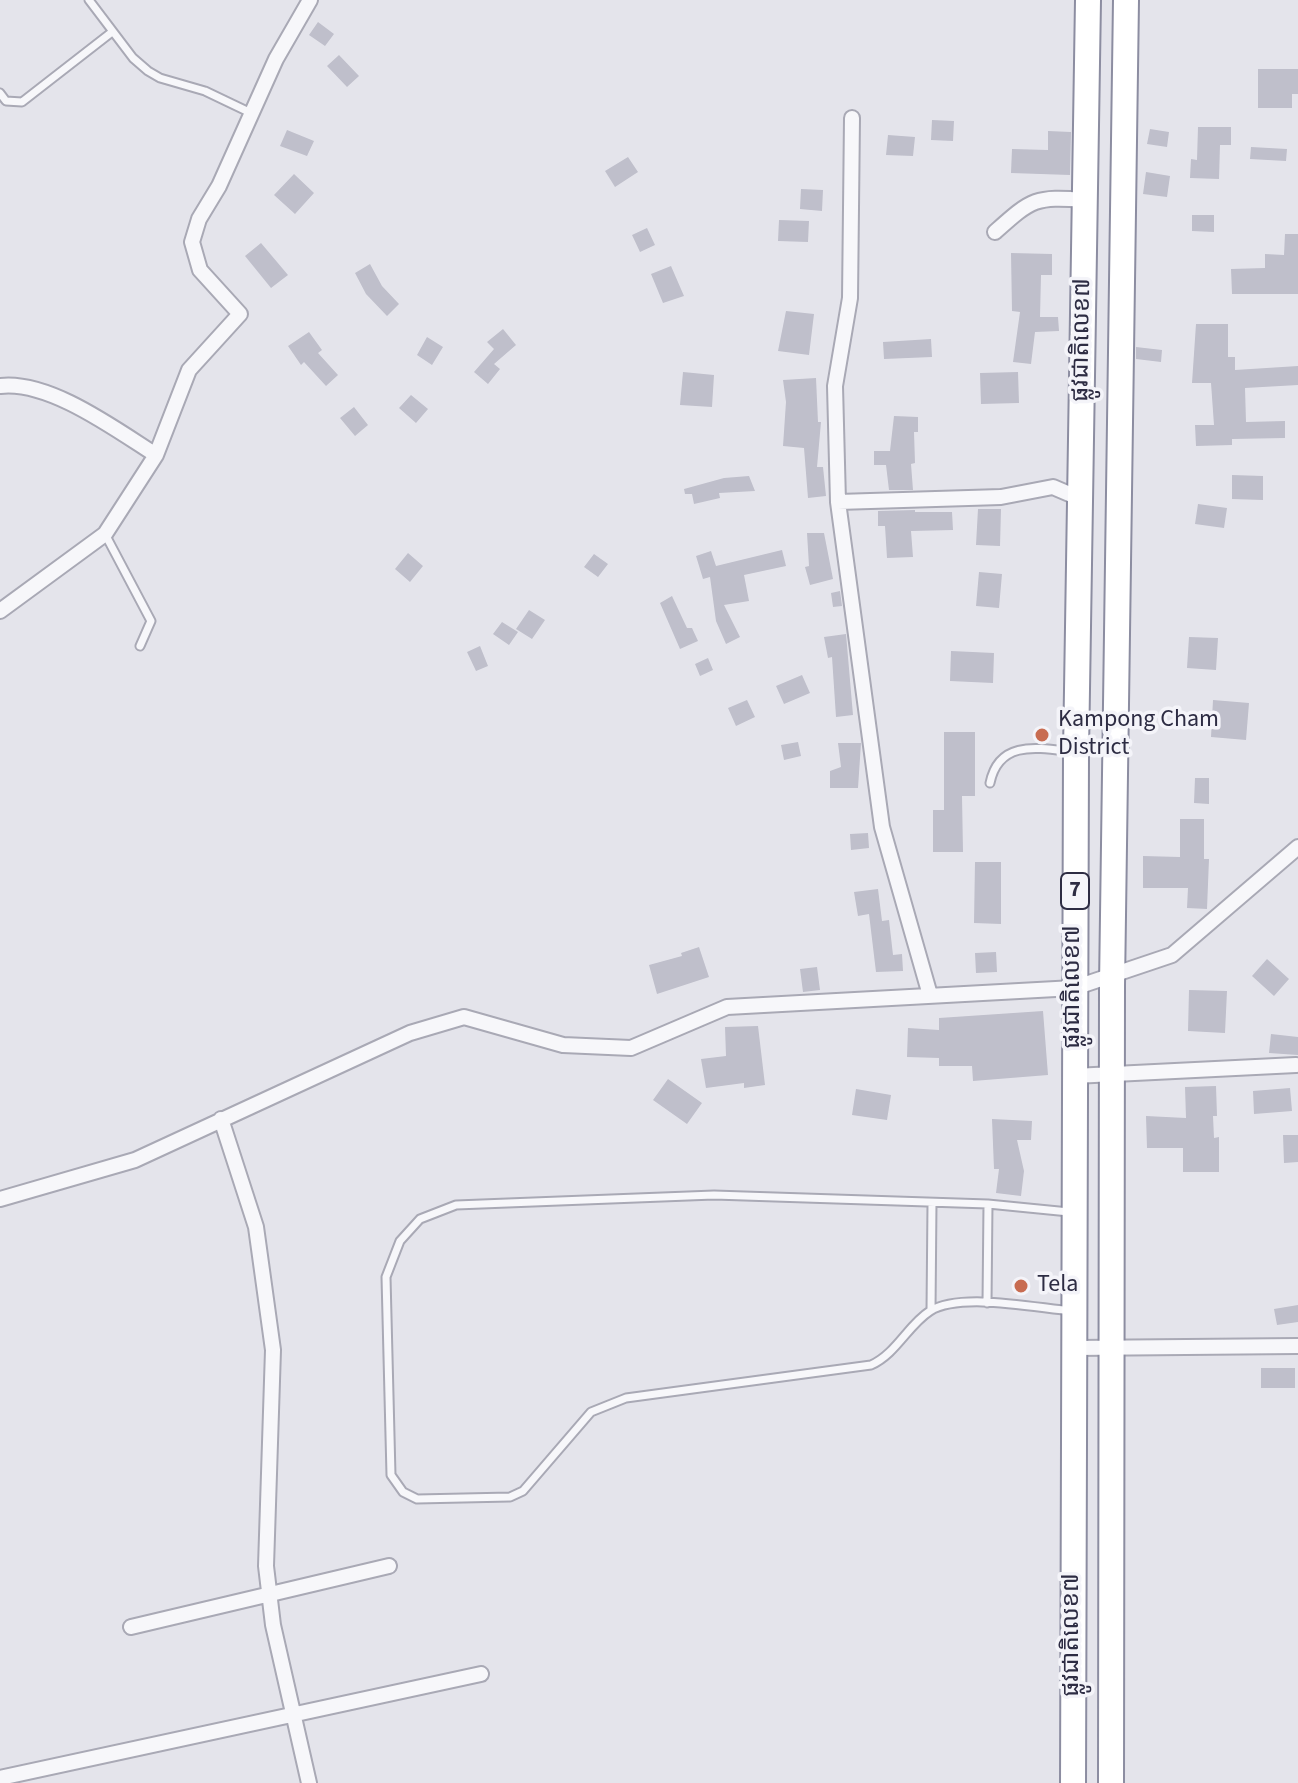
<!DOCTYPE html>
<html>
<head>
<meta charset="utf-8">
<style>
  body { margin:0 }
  canvas { display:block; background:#e4e4eb }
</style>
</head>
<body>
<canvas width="1298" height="1783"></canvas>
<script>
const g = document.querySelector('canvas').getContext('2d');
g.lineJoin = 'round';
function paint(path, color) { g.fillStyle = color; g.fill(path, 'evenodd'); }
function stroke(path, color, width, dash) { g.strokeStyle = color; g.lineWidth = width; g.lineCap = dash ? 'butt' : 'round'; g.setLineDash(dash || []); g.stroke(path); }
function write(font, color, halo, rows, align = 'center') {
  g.font = font + ' "Source Sans 3","Noto Sans Khmer",sans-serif'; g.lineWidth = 7; g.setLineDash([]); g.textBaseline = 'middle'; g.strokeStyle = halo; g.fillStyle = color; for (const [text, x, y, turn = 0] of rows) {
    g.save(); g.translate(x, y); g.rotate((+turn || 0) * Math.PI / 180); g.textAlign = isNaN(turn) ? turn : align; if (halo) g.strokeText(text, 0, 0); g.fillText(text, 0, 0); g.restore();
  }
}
paint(new Path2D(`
  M 318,22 L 334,34 L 325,46 L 309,35 Z
  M 339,55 L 359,76 L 347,87 L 327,66 Z
  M 1258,69 L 1298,69 L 1298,94 L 1292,94 L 1292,108 L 1258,108 Z
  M 932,120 L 954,121 L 953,141 L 931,140 Z
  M 1198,127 L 1231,127 L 1231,145 L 1220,145 L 1219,179 L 1190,178 L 1191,159 L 1197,160 Z
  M 1150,129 L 1169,132 L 1167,147 L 1147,144 Z
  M 287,130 L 314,141 L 307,156 L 280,146 Z
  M 1048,131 L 1071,132 L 1070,175 L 1011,173 L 1012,149 L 1048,150 Z
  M 888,135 L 915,137 L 913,156 L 886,155 Z
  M 1251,147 L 1287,149 L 1286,161 L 1250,159 Z
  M 628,157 L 638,172 L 615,187 L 605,171 Z
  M 1146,172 L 1170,176 L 1167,197 L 1143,194 Z
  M 294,174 L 314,193 L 295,214 L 274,195 Z
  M 801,189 L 823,190 L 822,211 L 800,209 Z
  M 1192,215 L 1214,215 L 1214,232 L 1192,231 Z
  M 779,220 L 809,221 L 808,242 L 778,241 Z
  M 647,228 L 655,245 L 640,252 L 632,235 Z
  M 1285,234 L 1298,234 L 1298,294 L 1232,294 L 1231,269 L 1265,268 L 1265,254 L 1284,255 Z
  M 261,243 L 288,275 L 271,288 L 245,256 Z
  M 1011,253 L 1052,254 L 1052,275 L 1041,275 L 1040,317 L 1058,317 L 1059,331 L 1035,332 L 1031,364 L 1013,362 L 1020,312 L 1012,311 Z
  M 370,264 L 382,286 L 399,304 L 387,316 L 366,294 L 355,273 Z
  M 671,266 L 684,296 L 663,303 L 651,274 Z
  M 786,311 L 814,314 L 809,355 L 778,351 Z
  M 1196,324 L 1228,324 L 1228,357 L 1235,357 L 1235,370 L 1298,366 L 1298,385 L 1245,388 L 1246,422 L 1285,421 L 1285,438 L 1232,439 L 1232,445 L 1196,446 L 1195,425 L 1214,425 L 1211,383 L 1192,383 Z
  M 503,329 L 516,345 L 494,364 L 500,369 L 488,384 L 474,372 L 494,349 L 487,342 Z
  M 309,332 L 322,350 L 318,353 L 338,375 L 326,386 L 304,362 L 301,365 L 288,346 Z
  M 427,337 L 443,347 L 432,365 L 417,355 Z
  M 931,339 L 932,357 L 884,359 L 883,342 Z
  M 1136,347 L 1162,350 L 1161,362 L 1136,359 Z
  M 683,372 L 714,375 L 712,407 L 680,405 Z
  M 1018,372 L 1019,403 L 981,404 L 980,373 Z
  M 816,378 L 818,422 L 821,422 L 817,467 L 823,467 L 826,496 L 808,498 L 804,448 L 783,446 L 786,402 L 783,380 Z
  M 411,395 L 428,409 L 416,423 L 399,408 Z
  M 354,407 L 368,425 L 355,436 L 340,418 Z
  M 894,416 L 918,417 L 918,432 L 914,432 L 915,463 L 911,464 L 913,490 L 889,490 L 886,465 L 874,465 L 874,451 L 890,451 Z
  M 1232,475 L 1263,476 L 1263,500 L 1232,499 Z
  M 749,476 L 755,491 L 719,493 L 720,498 L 694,504 L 692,494 L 685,494 L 684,489 L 724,478 Z
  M 1198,504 L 1227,508 L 1224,528 L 1195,524 Z
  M 978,509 L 1001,509 L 1000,546 L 976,545 Z
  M 915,510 L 915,512 L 952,512 L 953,530 L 911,531 L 913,557 L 887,558 L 885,526 L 878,526 L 878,511 Z
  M 807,533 L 824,533 L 833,579 L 810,585 L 805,567 L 809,566 Z
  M 782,550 L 786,566 L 744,575 L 749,601 L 724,605 L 740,637 L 726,644 L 716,621 L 710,577 L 703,579 L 696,556 L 711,551 L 716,566 Z
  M 408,553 L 423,566 L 410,582 L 395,569 Z
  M 594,554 L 608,564 L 598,577 L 584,567 Z
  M 979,572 L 1002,574 L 999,608 L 976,606 Z
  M 840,591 L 842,606 L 833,607 L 831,593 Z
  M 672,596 L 687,628 L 692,628 L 698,641 L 680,649 L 660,603 Z
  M 529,610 L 545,620 L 532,639 L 516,629 Z
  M 502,622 L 518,632 L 509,645 L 493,634 Z
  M 846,634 L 853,715 L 836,717 L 832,657 L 828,658 L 824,637 Z
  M 1189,637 L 1218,638 L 1216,670 L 1187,668 Z
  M 480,646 L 488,666 L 476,671 L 467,652 Z
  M 951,651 L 994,653 L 993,683 L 950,681 Z
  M 708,658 L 713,670 L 700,676 L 695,664 Z
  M 802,675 L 810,693 L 784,704 L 776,686 Z
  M 747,700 L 755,717 L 736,726 L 728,708 Z
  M 1213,700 L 1249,703 L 1246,740 L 1211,737 Z
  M 944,732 L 975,732 L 975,796 L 962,796 L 963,852 L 933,852 L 933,810 L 944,810 Z
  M 798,742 L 801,756 L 784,760 L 781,745 Z
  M 838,743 L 861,743 L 858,788 L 830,788 L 830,771 L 841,767 Z
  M 1195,778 L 1209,778 L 1209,804 L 1194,803 Z
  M 1180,819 L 1204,819 L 1204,859 L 1209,859 L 1207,909 L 1187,908 L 1188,888 L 1143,888 L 1143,856 L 1180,857 Z
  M 868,833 L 869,848 L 851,850 L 850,834 Z
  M 975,862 L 1001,862 L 1001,924 L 974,923 Z
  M 878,889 L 882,921 L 889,920 L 893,955 L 902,954 L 903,971 L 876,972 L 869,914 L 858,916 L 854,892 Z
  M 699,947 L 709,977 L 657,994 L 649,965 L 682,956 L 681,953 Z
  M 996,952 L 997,972 L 976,973 L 975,953 Z
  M 1267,959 L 1289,979 L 1274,996 L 1252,976 Z
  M 817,967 L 820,990 L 803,992 L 800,969 Z
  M 1189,990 L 1227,991 L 1225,1033 L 1188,1031 Z
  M 1043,1011 L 1048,1075 L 973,1081 L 972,1066 L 939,1066 L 939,1058 L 907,1057 L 908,1028 L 939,1030 L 939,1018 Z
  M 758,1026 L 765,1085 L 744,1088 L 744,1083 L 706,1088 L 701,1059 L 726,1056 L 725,1027 Z
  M 1271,1034 L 1298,1037 L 1298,1055 L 1269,1053 Z
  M 668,1079 L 702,1103 L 687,1124 L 653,1100 Z
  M 1216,1086 L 1217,1116 L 1213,1116 L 1214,1138 L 1219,1137 L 1219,1172 L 1183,1172 L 1183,1148 L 1147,1148 L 1146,1116 L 1186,1118 L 1185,1087 Z
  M 1290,1088 L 1292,1111 L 1254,1114 L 1253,1091 Z
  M 856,1089 L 891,1095 L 887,1120 L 852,1115 Z
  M 992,1119 L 1032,1121 L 1031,1140 L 1017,1140 L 1024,1171 L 1021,1196 L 996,1193 L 999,1169 L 994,1169 Z
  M 1283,1135 L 1298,1135 L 1298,1162 L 1284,1163 Z
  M 1298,1305 L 1298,1322 L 1277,1325 L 1274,1309 Z
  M 1261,1368 L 1295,1368 L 1295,1388 L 1261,1388 Z`), '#bfbfcb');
const service = new Path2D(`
  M 89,0 L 133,58 L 148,71 L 160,78 L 205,91 L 251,113
  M 0,93 L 6,101 L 22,102 L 112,32
  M 105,534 L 151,621 L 140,646
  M 990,783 C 999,739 1039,748 1073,752
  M 1069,1212 L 988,1204 L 714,1195 L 456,1205 L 420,1219 L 400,1241 L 386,1277 L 391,1475 L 403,1492 L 417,1499 L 510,1497 L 523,1491 L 591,1412 L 626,1398 L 871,1365 C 896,1354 908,1325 930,1311 C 961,1292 1036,1308 1072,1311
  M 987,1303 L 988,1204
  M 931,1310 L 932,1203`);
const minor = new Path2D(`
  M 852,118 L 850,298 L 835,386 L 838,502 L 882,827 L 930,995
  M 995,232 C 1032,199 1035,196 1085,200
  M 0,386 C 49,380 115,429 156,455
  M 838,502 L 1001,497 L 1053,487 L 1081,499
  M 0,611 L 105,534 L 156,455 L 189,370 L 240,314 L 200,270 L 192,242 L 199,219 L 219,186 L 276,59 L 310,0
  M 1074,1076 L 1296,1065
  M 221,1119 L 256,1227 L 273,1350 L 266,1566 L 273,1625 L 309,1783
  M 0,1199 L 135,1160 L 410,1033 L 464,1017 L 563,1045 L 631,1048 L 727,1007 L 1074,988 L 1172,955 L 1298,847
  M 1074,1348 L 1298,1346
  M 131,1627 L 389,1566
  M 0,1778 L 481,1674`);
const trunk = new Path2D(`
  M 1073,1783 L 1076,752 L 1088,0
  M 1111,1783 L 1112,985 L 1126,0`);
stroke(service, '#a9a9b5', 11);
stroke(minor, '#a9a9b5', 18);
stroke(trunk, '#8c8da1', 28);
stroke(service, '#f7f7fa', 7);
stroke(minor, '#f7f7fa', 14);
stroke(trunk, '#fff', 24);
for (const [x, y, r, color] of [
  [1042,735,8,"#c86c51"],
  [1021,1286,8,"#c86c51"]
]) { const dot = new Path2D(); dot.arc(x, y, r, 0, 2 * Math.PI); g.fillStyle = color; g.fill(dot); stroke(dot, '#f4f4f9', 3); }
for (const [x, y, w] of [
  [1075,891,28]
]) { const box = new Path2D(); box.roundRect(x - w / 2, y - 18, w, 36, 6); g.fillStyle = '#f4f4f9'; g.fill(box); stroke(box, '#2d2c43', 2); }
write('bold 22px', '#2d2c43', null, [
  ["7",1075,891]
]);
write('24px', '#2d2c43', '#f4f4f9', [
  ["ផ្លូវជាតិលេខ៧",1083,340,-89],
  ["ផ្លូវជាតិលេខ៧",1074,987,-90],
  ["ផ្លូវជាតិលេខ៧",1073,1635,-90]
]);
write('24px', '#2d2c43', '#f4f4f9', [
  ["Kampong Cham",1058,721],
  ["District",1058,749],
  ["Tela",1037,1286]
], 'left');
</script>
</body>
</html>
